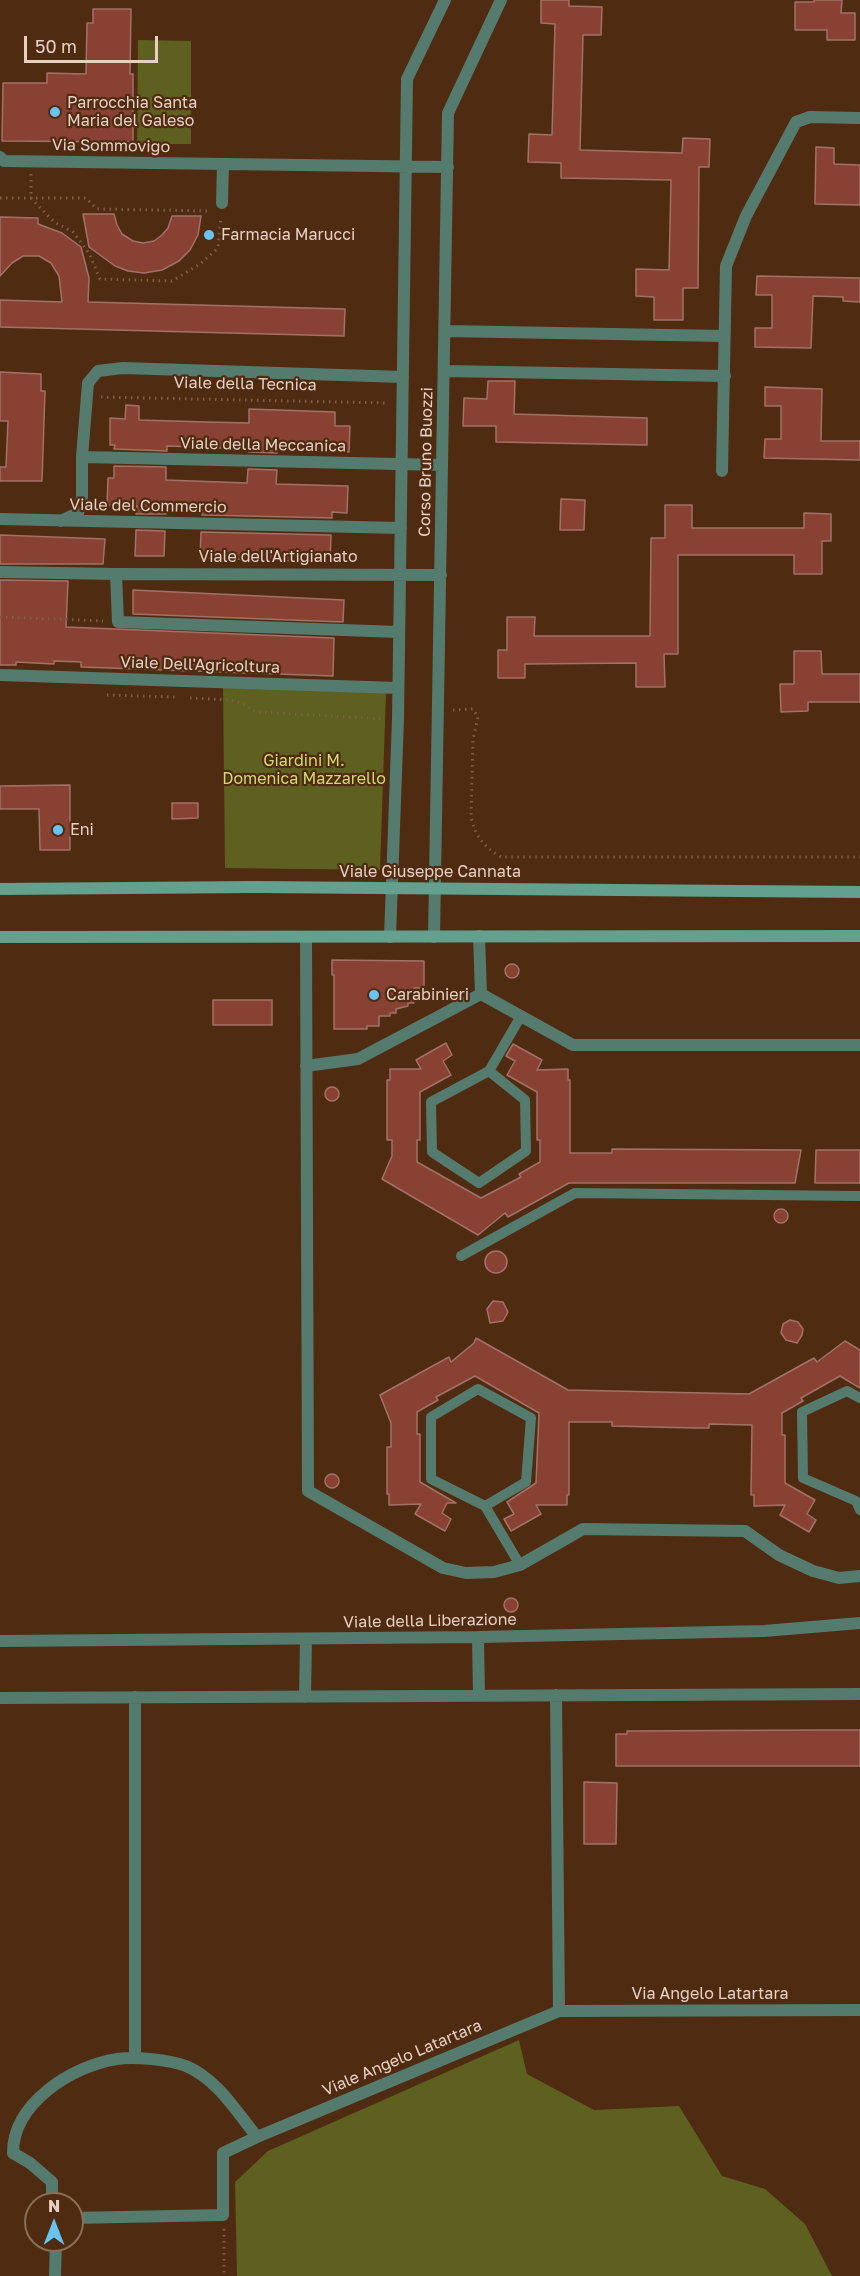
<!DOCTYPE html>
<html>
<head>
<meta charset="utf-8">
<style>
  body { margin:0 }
  #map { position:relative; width:860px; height:2276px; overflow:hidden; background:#4f2b12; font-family:"Golos Text",sans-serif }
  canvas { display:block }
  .north { position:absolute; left:24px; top:2192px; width:60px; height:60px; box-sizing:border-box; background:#4f2b12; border:2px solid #8c6d58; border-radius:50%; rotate:0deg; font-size:16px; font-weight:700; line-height:24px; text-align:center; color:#e7cfc2 }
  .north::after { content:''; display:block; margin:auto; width:21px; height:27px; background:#69c3f1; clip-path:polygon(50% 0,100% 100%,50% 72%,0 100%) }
  .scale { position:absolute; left:24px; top:36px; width:134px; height:27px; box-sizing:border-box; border:3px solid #e7cfc2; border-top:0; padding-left:8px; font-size:18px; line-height:21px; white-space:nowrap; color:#e7cfc2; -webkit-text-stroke:4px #4f2b12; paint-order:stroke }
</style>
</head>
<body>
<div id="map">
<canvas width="860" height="2276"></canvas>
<div class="north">N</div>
<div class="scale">50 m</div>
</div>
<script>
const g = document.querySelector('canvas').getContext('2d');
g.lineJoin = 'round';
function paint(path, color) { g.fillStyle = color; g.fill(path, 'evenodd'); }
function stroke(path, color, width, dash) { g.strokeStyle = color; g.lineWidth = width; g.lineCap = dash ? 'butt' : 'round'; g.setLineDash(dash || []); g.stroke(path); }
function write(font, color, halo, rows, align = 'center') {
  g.font = font + ' "Golos Text",sans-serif'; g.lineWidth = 4.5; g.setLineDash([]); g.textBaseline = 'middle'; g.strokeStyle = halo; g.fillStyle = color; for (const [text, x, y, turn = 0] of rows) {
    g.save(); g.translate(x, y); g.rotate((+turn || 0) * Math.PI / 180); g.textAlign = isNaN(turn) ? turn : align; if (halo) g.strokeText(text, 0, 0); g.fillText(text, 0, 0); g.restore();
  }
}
paint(new Path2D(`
  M 138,40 L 191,41 L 191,144 L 137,144 Z
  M 223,686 L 386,692 L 380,870 L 225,868 Z
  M 519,2040 L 527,2074 L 594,2110 L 679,2106 L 722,2176 L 765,2189 L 805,2224 L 832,2276 L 237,2276 L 235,2182 L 268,2151 Z`), '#5d601f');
const building = new Path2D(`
  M 541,0 L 569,0 L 569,6 L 602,7 L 601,35 L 583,35 L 580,150 L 682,153 L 683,138 L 710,139 L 709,167 L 699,167 L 698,288 L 683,288 L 683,320 L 654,320 L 654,297 L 636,296 L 636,269 L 669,270 L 671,180 L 561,178 L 561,163 L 528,162 L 529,134 L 552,135 L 555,24 L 541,23 Z
  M 814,0 L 842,0 L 841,13 L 855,13 L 855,40 L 827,40 L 827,30 L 795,30 L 795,2 L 814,2 Z
  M 93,9 L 131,9 L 130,74 L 133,74 L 133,142 L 2,141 L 3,83 L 47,83 L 47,73 L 86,74 L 87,23 L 93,23 Z
  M 816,147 L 834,148 L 834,164 L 860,165 L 860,205 L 815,204 Z
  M 83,214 L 114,214 L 117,225 L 122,234 L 133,241 L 143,243 L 154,241 L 162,235 L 168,228 L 172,216 L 201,216 L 198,235 L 190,250 L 179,261 L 162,270 L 144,273 L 128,271 L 115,266 L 89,247 Z
  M 0,217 L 38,218 L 38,224 L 62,233 L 81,247 L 89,278 L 88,302 L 345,309 L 344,336 L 0,327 L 0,300 L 62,302 L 59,276 L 51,263 L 39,256 L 23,256 L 12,263 L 0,276 Z
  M 757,276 L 860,278 L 860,302 L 843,301 L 843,297 L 813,296 L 811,348 L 755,347 L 755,328 L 772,328 L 772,295 L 756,295 Z
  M 0,372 L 41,374 L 41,391 L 45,391 L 42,481 L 0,481 L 0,467 L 6,467 L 8,421 L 0,421 Z
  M 488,381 L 515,381 L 514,414 L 647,418 L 647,445 L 496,442 L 496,426 L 463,426 L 464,398 L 487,399 Z
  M 765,387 L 822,389 L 821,441 L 860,441 L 860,460 L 764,458 L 765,439 L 781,439 L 781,406 L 765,406 Z
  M 126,405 L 139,406 L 139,420 L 206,422 L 249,423 L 249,409 L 335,412 L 335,426 L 350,426 L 349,452 L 277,450 L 277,453 L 249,452 L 249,449 L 167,446 L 167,451 L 114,449 L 115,445 L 110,445 L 110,418 L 125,419 Z
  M 114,466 L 166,467 L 166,480 L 247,483 L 248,469 L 277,470 L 276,484 L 348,486 L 347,513 L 332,512 L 332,518 L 202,515 L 202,509 L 166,507 L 166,514 L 136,514 L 137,506 L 107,505 L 108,478 L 114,478 Z
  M 561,499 L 585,500 L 584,530 L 560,530 Z
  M 665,505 L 692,505 L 692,528 L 804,528 L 804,513 L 831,514 L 831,541 L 822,541 L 822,574 L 794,574 L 794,555 L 678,555 L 678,654 L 664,654 L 665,687 L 636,687 L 636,663 L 525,664 L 525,678 L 498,678 L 498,650 L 507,650 L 507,617 L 535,617 L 534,636 L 650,636 L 651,538 L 665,538 Z
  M 136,530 L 165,531 L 164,556 L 135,556 Z
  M 201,532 L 331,535 L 330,562 L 200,558 Z
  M 0,535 L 105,539 L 103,564 L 0,564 Z
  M 0,580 L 68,581 L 66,627 L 334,638 L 333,676 L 81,667 L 81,662 L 54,661 L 54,664 L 16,662 L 16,665 L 0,665 Z
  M 133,590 L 344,600 L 343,622 L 133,614 Z
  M 794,651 L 821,651 L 822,674 L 860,674 L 860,702 L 808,702 L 808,711 L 781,712 L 780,684 L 794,684 Z
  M 70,785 L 70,850 L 40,850 L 39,809 L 0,809 L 0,786 Z
  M 172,803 L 198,803 L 198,818 L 172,819 Z
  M 332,960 L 424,961 L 424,988 L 414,988 L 414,1003 L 408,1003 L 408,1006 L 396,1009 L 396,1013 L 390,1013 L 390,1016 L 379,1016 L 379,1026 L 367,1026 L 367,1029 L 334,1029 L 334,975 L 332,975 Z
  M505 971a7 7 0 1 1 14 0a7 7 0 1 1-14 0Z
  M 213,1000 L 272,1000 L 272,1025 L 213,1025 Z
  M 446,1043 L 452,1055 L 443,1061 L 451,1075 L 420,1092 L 420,1140 L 417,1140 L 417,1162 L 481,1198 L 521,1177 L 519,1174 L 540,1162 L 540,1140 L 537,1140 L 537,1092 L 507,1075 L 515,1061 L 506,1056 L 513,1044 L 542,1060 L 537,1070 L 568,1069 L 568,1080 L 570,1080 L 570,1153 L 612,1153 L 612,1149 L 801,1150 L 795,1183 L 569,1183 L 508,1217 L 505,1213 L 478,1235 L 382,1179 L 392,1156 L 392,1140 L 387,1140 L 387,1080 L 390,1080 L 390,1069 L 421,1069 L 416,1060 Z
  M325 1094a7 7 0 1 1 14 0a7 7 0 1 1-14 0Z
  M 816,1150 L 860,1150 L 860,1183 L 815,1183 Z
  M774 1216a7 7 0 1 1 14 0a7 7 0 1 1-14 0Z
  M485 1262a11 11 0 1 1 22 0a11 11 0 1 1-22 0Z
  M 493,1301 L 503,1302 L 508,1312 L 503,1321 L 490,1323 L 487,1309 Z
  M 790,1320 L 798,1322 L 803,1329 L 802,1335 L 797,1343 L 786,1340 L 781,1333 L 783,1324 Z
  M 476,1338 L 568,1390 L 749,1394 L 814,1358 L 817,1362 L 845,1341 L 860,1350 L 860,1388 L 840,1376 L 801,1398 L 803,1401 L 782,1413 L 782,1435 L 785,1435 L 785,1483 L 815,1500 L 807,1514 L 816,1520 L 809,1532 L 780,1515 L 785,1505 L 754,1506 L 754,1495 L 751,1495 L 752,1425 L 709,1424 L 709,1428 L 695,1428 L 612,1426 L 612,1422 L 569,1422 L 569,1495 L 567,1495 L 567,1505 L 536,1505 L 541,1514 L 511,1531 L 504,1519 L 514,1514 L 507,1502 L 536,1483 L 539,1413 L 475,1376 L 436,1397 L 438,1400 L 417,1412 L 417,1434 L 420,1434 L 420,1482 L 456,1503 L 447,1503 L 442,1513 L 451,1519 L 445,1531 L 415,1514 L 421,1504 L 389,1505 L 389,1494 L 387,1494 L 387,1447 L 391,1447 L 391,1423 L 380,1395 L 449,1357 L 451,1362 L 474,1343 Z
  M325 1481a7 7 0 1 1 14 0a7 7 0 1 1-14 0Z
  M504 1605a7 7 0 1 1 14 0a7 7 0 1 1-14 0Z
  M 819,1730 L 860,1730 L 860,1766 L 616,1766 L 616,1734 L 627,1734 L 627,1731 Z
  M 584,1782 L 617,1783 L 616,1844 L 584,1844 Z`);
paint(building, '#884133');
stroke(building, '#a37267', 1.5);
stroke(new Path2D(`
  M 31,174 L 31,198 L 54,222 L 73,232 L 89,253 L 100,279 L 172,281 L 200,264 L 218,248 L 221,217
  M 0,198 L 86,198 L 97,209 L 211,211
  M 101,397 L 388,403
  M 0,617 L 103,621
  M 107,695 L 175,697
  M 190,698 L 231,700 L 243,704 L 256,712 L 384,719
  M 453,710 L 473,709 L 478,717 L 473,739 L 471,817 C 475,836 484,847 501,857 L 860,857
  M 224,2229 L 224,2276`), '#7e5e49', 3, [1.5, 4.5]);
stroke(new Path2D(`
  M 489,1071 L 525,1100 L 526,1151 L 479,1183 L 432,1152 L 431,1102 L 489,1071 L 521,1016
  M 461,1256 L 575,1193 L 860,1196
  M 860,1398 L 847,1391 L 802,1412 L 803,1478 L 856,1501 L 860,1510
  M 485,1506 L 431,1479 L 431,1417 L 478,1389 L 531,1418 L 526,1482 L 485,1506 L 520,1565`), '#557a6e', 10);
stroke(new Path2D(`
  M 0,157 L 4,161 L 448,167
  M 222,203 L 223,164
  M 445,331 L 724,336
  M 444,371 L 725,376
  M 82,457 L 442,465
  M 722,471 L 726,266 L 746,216 L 796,122 L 810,117 L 860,118
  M 0,519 L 401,528
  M 61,521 L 78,513 L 82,497 L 82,457 L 88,383 L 98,371 L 123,368 L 403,377
  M 0,572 L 116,574 L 441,575
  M 116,574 L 118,622 L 399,632
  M 0,675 L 398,688
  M 479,936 L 481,994
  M 306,937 L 308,1491 L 443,1568 L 466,1573 L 494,1572 L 520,1565 L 583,1529 L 745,1531 L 779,1555 L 813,1571 L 839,1578 L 860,1576
  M 390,937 L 398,719 L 407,79 L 445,0
  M 434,937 L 448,113 L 501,0
  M 306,1066 L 358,1059 L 481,994 L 573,1045 L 860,1045
  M 478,1637 L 479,1696
  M 0,1641 L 478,1637 L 764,1631 L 860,1623
  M 556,1695 L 559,2011
  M 135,1697 L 135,2057
  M 305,1697 L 306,1639
  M 0,1698 L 860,1694
  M 257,2137 L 559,2011 L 860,2010
  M 52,2204 L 52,2182 L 30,2163 L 13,2153 C 13,2103 72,2066 117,2059 C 134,2056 170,2060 186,2066 C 217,2079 236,2111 257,2137 L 223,2153 L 223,2215 L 72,2218
  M 55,2276 L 56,2240`), '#557a6e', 12);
stroke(new Path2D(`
  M 0,889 L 256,887 L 860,892
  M 0,937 L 860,936`), '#64a08e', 12);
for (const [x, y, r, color] of [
  [55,112,6,"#69c3f1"],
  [209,235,6,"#69c3f1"],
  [58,830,6,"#69c3f1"],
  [374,995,6,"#69c3f1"]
]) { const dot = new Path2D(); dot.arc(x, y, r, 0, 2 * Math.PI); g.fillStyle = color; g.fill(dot); stroke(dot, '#4f2b12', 2); }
write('16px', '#e7cfc2', '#4f2b12', [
  ["Parrocchia Santa",67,103],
  ["Maria del Galeso",67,121],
  ["Farmacia Marucci",221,235],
  ["Eni",70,830],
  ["Carabinieri",386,995]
], 'left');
write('16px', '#e7cfc2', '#4f2b12', [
  ["Via Sommovigo",111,146,1],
  ["Viale della Tecnica",245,384,1],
  ["Viale della Meccanica",263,445,1],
  ["Corso Bruno Buozzi",426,462,-89],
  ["Viale del Commercio",148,506,1],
  ["Viale dell'Artigianato",278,557],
  ["Viale Dell'Agricoltura",200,665,2],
  ["Viale Giuseppe Cannata",430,872],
  ["Viale della Liberazione",430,1621,-1],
  ["Via Angelo Latartara",710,1994],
  ["Viale Angelo Latartara",402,2058,-23]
]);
write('16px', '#d3db70', '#4f2b12', [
  ["Giardini M.",304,761],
  ["Domenica Mazzarello",304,779]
]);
</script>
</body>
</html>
